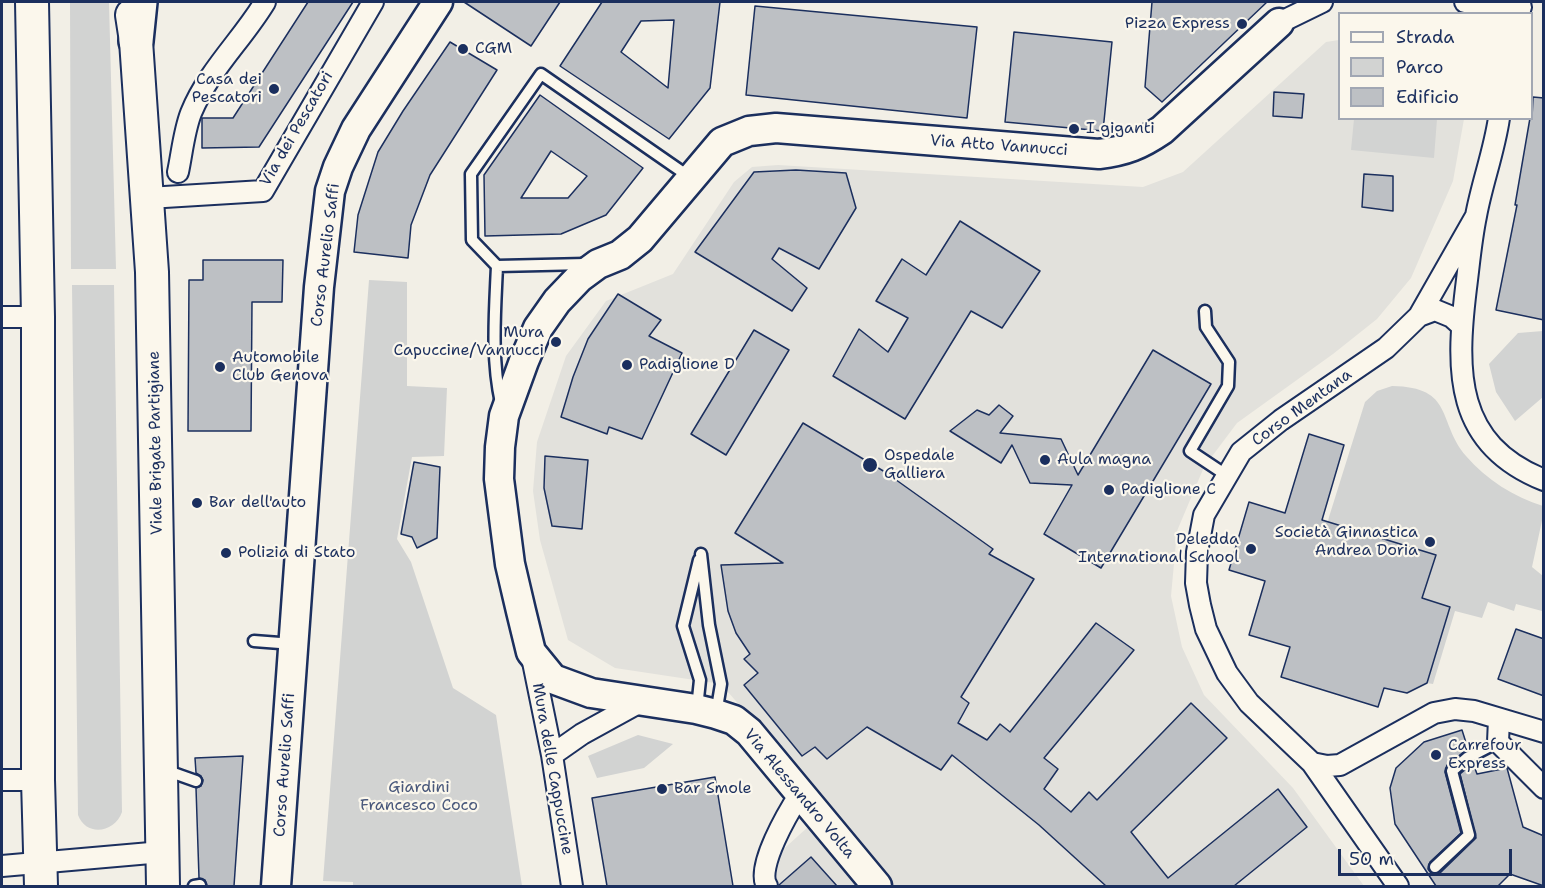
<!DOCTYPE html>
<html>
<head>
<meta charset="utf-8">
<style>
  body { margin:0 }
  #map { position:relative; width:1545px; height:888px; overflow:hidden; background:#f2efe6; font-family:"Shantell Sans",sans-serif }
  canvas { display:block }
  .frame { position:absolute; inset:0; border:3px solid #1b2f5e; pointer-events:none }
  .legend { position:absolute; left:1338px; top:12px; width:195px; height:108px; box-sizing:border-box; background:#fbf7ec; border:2px solid #a1a7b3; margin:0; padding:8px 10px; list-style:none; font-size:18px; color:#1b2f5e }
  .legend li { display:flex; align-items:center; gap:12px; height:30px }
  .legend b { width:30px; border:2px solid #a1a7b3 }
  .scale { position:absolute; left:1338px; top:849px; width:174px; height:27px; box-sizing:border-box; border:3px solid #1b2f5e; border-top:0; padding-left:8px; font-size:18px; line-height:21px; white-space:nowrap; color:#1b2f5e; -webkit-text-stroke:4px #fbf7ec; paint-order:stroke }
</style>
</head>
<body>
<div id="map">
<canvas width="1545" height="888"></canvas>
<div class="frame"></div>
<ul class="legend">
<li><b style="height:8px;background:#fbf7ec"></b>Strada</li>
<li><b style="height:16px;background:#d2d3d2"></b>Parco</li>
<li><b style="height:16px;background:#bdc0c4"></b>Edificio</li>
</ul>
<div class="scale">50 m</div>
</div>
<script>
const g = document.querySelector('canvas').getContext('2d');
g.lineJoin = 'round';
function paint(path, color) { g.fillStyle = color; g.fill(path, 'evenodd'); }
function stroke(path, color, width, dash) { g.strokeStyle = color; g.lineWidth = width; g.lineCap = dash ? 'butt' : 'round'; g.setLineDash(dash || []); g.stroke(path); }
function write(font, color, halo, rows, align = 'center') {
  g.font = font + ' "Shantell Sans",sans-serif'; g.lineWidth = 4.5; g.setLineDash([]); g.textBaseline = 'middle'; g.strokeStyle = halo; g.fillStyle = color; for (const [text, x, y, turn = 0] of rows) {
    g.save(); g.translate(x, y); g.rotate((+turn || 0) * Math.PI / 180); g.textAlign = isNaN(turn) ? turn : align; if (halo) g.strokeText(text, 0, 0); g.fillText(text, 0, 0); g.restore();
  }
}
paint(new Path2D(`
  M 1339,40 L 1340,118 L 1464,119 L 1453,181 L 1411,278 L 1377,319 L 1333,354 L 1237,423 L 1204,467 L 1177,531 L 1171,596 L 1182,647 L 1204,695 L 1293,788 L 1364,886 L 768,886 L 757,873 L 829,808 L 721,684 L 615,668 L 568,640 L 540,540 L 533,491 L 537,442 L 566,356 L 606,301 L 673,274 L 734,182 L 752,167 L 778,165 L 1143,187 L 1183,172 L 1326,42 Z`), '#e2e1dc');
paint(new Path2D(`
  M 70,2 L 109,2 L 116,269 L 71,269 Z
  M 1354,119 L 1437,119 L 1434,158 L 1351,150 Z
  M 369,280 L 407,282 L 407,386 L 447,388 L 444,456 L 412,457 L 397,539 L 411,562 L 453,688 L 496,715 L 522,886 L 353,886 L 353,882 L 323,881 Z
  M 72,285 L 114,285 L 122,812 C 115,833 86,837 78,815 Z
  M 1543,331 L 1543,397 L 1515,421 L 1496,392 L 1489,364 L 1518,333 Z
  M 1392,386 C 1455,387 1437,422 1466,456 C 1487,480 1514,497 1543,506 L 1543,516 L 1532,567 L 1543,576 L 1542,611 L 1516,604 L 1514,611 L 1488,602 L 1482,618 L 1455,611 L 1433,684 L 1427,683 L 1407,693 L 1387,689 L 1400,645 L 1306,616 L 1329,517 L 1365,402 L 1377,391 Z
  M 638,735 L 673,744 L 644,768 L 597,778 L 588,756 Z`), '#d2d3d2');
const building = new Path2D(`
  M 308,2 L 353,2 L 259,147 L 202,148 L 202,118 L 233,118 Z
  M 464,2 L 560,2 L 531,46 Z
  M 602,2 L 720,2 L 710,88 L 669,139 L 560,66 ZM 674,20 L 668,88 L 621,52 L 641,21 Z
  M 1152,2 L 1267,2 L 1162,102 L 1145,87 Z
  M 755,6 L 977,27 L 967,118 L 746,95 Z
  M 1014,32 L 1112,42 L 1103,131 L 1005,122 Z
  M 450,42 L 497,70 L 430,175 L 411,225 L 408,258 L 354,252 L 358,215 L 378,152 L 403,111 Z
  M 1274,92 L 1304,94 L 1302,118 L 1273,116 Z
  M 540,95 L 643,168 L 606,215 L 561,234 L 485,236 L 484,175 ZM 551,151 L 587,176 L 568,198 L 521,198 Z
  M 1533,97 L 1544,98 L 1544,320 L 1496,310 L 1517,205 L 1515,205 L 1530,118 L 1532,118 Z
  M 796,170 L 846,173 L 856,208 L 819,269 L 779,248 L 772,259 L 807,288 L 792,311 L 695,252 L 754,172 Z
  M 1364,174 L 1393,176 L 1393,211 L 1362,207 Z
  M 960,221 L 1040,271 L 1002,328 L 971,311 L 905,419 L 833,376 L 859,329 L 888,352 L 908,318 L 876,301 L 902,259 L 926,275 Z
  M 203,260 L 283,260 L 282,302 L 252,302 L 251,431 L 188,431 L 189,280 L 203,280 Z
  M 618,294 L 661,320 L 649,336 L 682,353 L 642,439 L 609,427 L 607,434 L 561,417 L 573,377 L 588,339 Z
  M 754,330 L 789,350 L 726,455 L 691,434 Z
  M 1153,350 L 1211,384 L 1101,568 L 1044,534 L 1072,485 L 1030,483 L 1012,445 L 1001,463 L 950,431 L 977,410 L 989,415 L 999,405 L 1013,416 L 1000,433 L 1061,439 L 1078,475 Z
  M 803,423 L 885,472 L 993,549 L 989,554 L 1034,579 L 961,697 L 969,703 L 958,723 L 987,740 L 1000,724 L 1010,732 L 1096,623 L 1134,650 L 1044,758 L 1058,769 L 1044,789 L 1071,812 L 1089,792 L 1097,800 L 1191,703 L 1227,738 L 1131,832 L 1168,878 L 1278,789 L 1307,827 L 1234,886 L 1106,886 L 1039,825 L 952,755 L 941,770 L 867,727 L 827,759 L 815,747 L 802,756 L 744,685 L 758,673 L 744,659 L 750,654 L 736,633 L 728,611 L 721,565 L 783,563 L 735,533 Z
  M 1309,434 L 1344,445 L 1322,520 L 1436,555 L 1422,598 L 1450,607 L 1427,683 L 1407,693 L 1384,688 L 1378,707 L 1281,677 L 1290,647 L 1249,635 L 1265,581 L 1229,570 L 1249,502 L 1285,513 Z
  M 545,456 L 588,460 L 582,529 L 552,526 L 544,488 Z
  M 414,462 L 440,467 L 437,538 L 417,548 L 412,537 L 401,534 Z
  M 1516,629 L 1544,639 L 1544,696 L 1498,679 Z
  M 1462,730 L 1468,749 L 1447,765 L 1445,772 L 1461,833 L 1430,862 L 1428,869 L 1432,874 L 1440,873 L 1476,838 L 1460,774 L 1473,763 L 1477,774 L 1507,768 L 1523,827 L 1544,836 L 1544,886 L 1510,874 L 1498,886 L 1436,886 L 1395,824 L 1390,788 L 1396,768 L 1424,742 Z
  M 243,756 L 234,886 L 207,886 L 205,880 L 199,878 L 196,788 L 201,786 L 203,780 L 201,776 L 196,773 L 195,758 Z
  M 715,777 L 733,886 L 607,886 L 592,798 Z
  M 811,857 L 837,886 L 779,886 L 779,885 Z`);
paint(building, '#bdc0c4');
stroke(building, '#1b2f5e', 1.5);
const lane = new Path2D(`
  M 497,266 L 472,240 L 471,174 L 541,74 L 691,178
  M 1205,311 L 1206,327 L 1229,362 L 1228,386 L 1190,451 L 1226,475
  M 501,403 C 491,358 495,312 497,266 L 586,264
  M 701,554 L 709,625 L 721,684 L 716,714
  M 254,641 L 293,644
  M 697,708 L 700,680 L 683,626 L 699,560
  M 165,770 L 196,781
  M 1435,867 L 1469,835 L 1452,771 L 1467,758 L 1498,742
  M 194,886 L 200,885`);
const street = new Path2D(`
  M 1465,2 L 1521,7
  M 1279,23 L 1322,2
  M 1499,118 C 1494,152 1482,183 1476,216 C 1471,240 1469,265 1466,288 C 1456,371 1454,444 1544,480
  M 178,172 C 182,153 184,131 191,113 C 208,71 242,40 265,2
  M 148,198 L 263,191 L 373,2
  M 1419,316 L 1435,310 L 1452,317 L 1462,326
  M 2,317 L 38,317
  M 532,657 L 552,755 L 572,886
  M 1499,719 L 1498,742 L 1544,788
  M 552,755 L 582,734 L 642,701
  M 1312,763 L 1327,766 L 1340,765 L 1434,713 L 1455,709 L 1474,711 L 1544,732
  M 2,780 L 38,780
  M 2,866 L 162,852
  M 767,886 C 755,868 789,811 800,794
  M 1398,886 L 1312,763 L 1249,703 L 1227,673 L 1206,629 L 1200,605 L 1196,583 L 1197,552 L 1204,515 L 1241,452 L 1281,420 L 1386,348 L 1419,316 L 1476,216`);
const secondary = new Path2D(`
  M 276,886 L 319,287 L 330,191 L 338,167 L 356,129 L 438,2
  M 877,886 L 749,732 L 734,720 L 716,714 L 696,709 L 591,693 L 553,679 L 531,652 L 521,611 L 510,564 L 499,479 L 500,447 L 504,416 L 524,361 L 538,328 L 557,301 L 579,278 L 598,264 L 620,255 L 640,239 L 722,142 L 749,131 L 776,128 L 1099,154 C 1125,151 1140,145 1162,130 L 1279,23`);
const primary = new Path2D(`
  M 32,2 L 38,317 L 38,780 L 41,886
  M 132,15 L 136,41 L 152,272 L 163,886`);
const highway = new Path2D(`
  M 136,41 L 140,2`);
stroke(lane, '#1b2f5e', 15);
stroke(street, '#1b2f5e', 24);
stroke(secondary, '#1b2f5e', 33);
stroke(primary, '#1b2f5e', 36);
stroke(highway, '#1b2f5e', 38);
stroke(lane, '#fbf7ec', 10);
stroke(street, '#fbf7ec', 20);
stroke(secondary, '#fbf7ec', 28);
stroke(primary, '#fbf7ec', 32);
stroke(highway, '#fbf7ec', 33);
for (const [x, y, r, color] of [
  [1242,24,6,"#1b2f5e"],
  [463,49,6,"#1b2f5e"],
  [274,89,6,"#1b2f5e"],
  [1074,129,6,"#1b2f5e"],
  [556,342,6,"#1b2f5e"],
  [627,365,6,"#1b2f5e"],
  [220,367,6,"#1b2f5e"],
  [1045,460,6,"#1b2f5e"],
  [870,465,8,"#1b2f5e"],
  [1109,490,6,"#1b2f5e"],
  [197,503,6,"#1b2f5e"],
  [1430,542,6,"#1b2f5e"],
  [1251,549,6,"#1b2f5e"],
  [226,553,6,"#1b2f5e"],
  [1436,755,6,"#1b2f5e"],
  [662,789,6,"#1b2f5e"]
]) { const dot = new Path2D(); dot.arc(x, y, r, 0, 2 * Math.PI); g.fillStyle = color; g.fill(dot); stroke(dot, '#fbf7ec', 2); }
write('16px', '#1b2f5e', '#fbf7ec', [
  ["Pizza Express",1230,24,"right"],
  ["CGM",475,49],
  ["Casa dei",262,80,"right"],
  ["Pescatori",262,98,"right"],
  ["I giganti",1086,129],
  ["Mura",544,333,"right"],
  ["Capuccine/Vannucci",544,351,"right"],
  ["Automobile",232,358],
  ["Club Genova",232,376],
  ["Padiglione D",639,365],
  ["Ospedale",884,456],
  ["Galliera",884,474],
  ["Aula magna",1057,460],
  ["Padiglione C",1121,490],
  ["Bar dell'auto",209,503],
  ["Società Ginnastica",1418,533,"right"],
  ["Andrea Doria",1418,551,"right"],
  ["Deledda",1239,540,"right"],
  ["International School",1239,558,"right"],
  ["Polizia di Stato",238,553],
  ["Carrefour",1448,746],
  ["Express",1448,764],
  ["Bar Smole",674,789]
], 'left');
write('16px', '#1b2f5e', '#fbf7ec', [
  ["Via dei Pescatori",297,129,-60],
  ["Via Atto Vannucci",999,146,4],
  ["Corso Aurelio Saffi",326,255,-83],
  ["Corso Mentana",1302,408,-36],
  ["Viale Brigate Partigiane",156,443,-91],
  ["Corso Aurelio Saffi",285,765,-86],
  ["Mura delle Cappuccine",552,769,80],
  ["Via Alessandro Volta",799,794,50]
]);
write('16px', '#49587b', '#fbf7ec', [
  ["Giardini",419,788],
  ["Francesco Coco",419,806]
]);
</script>
</body>
</html>
